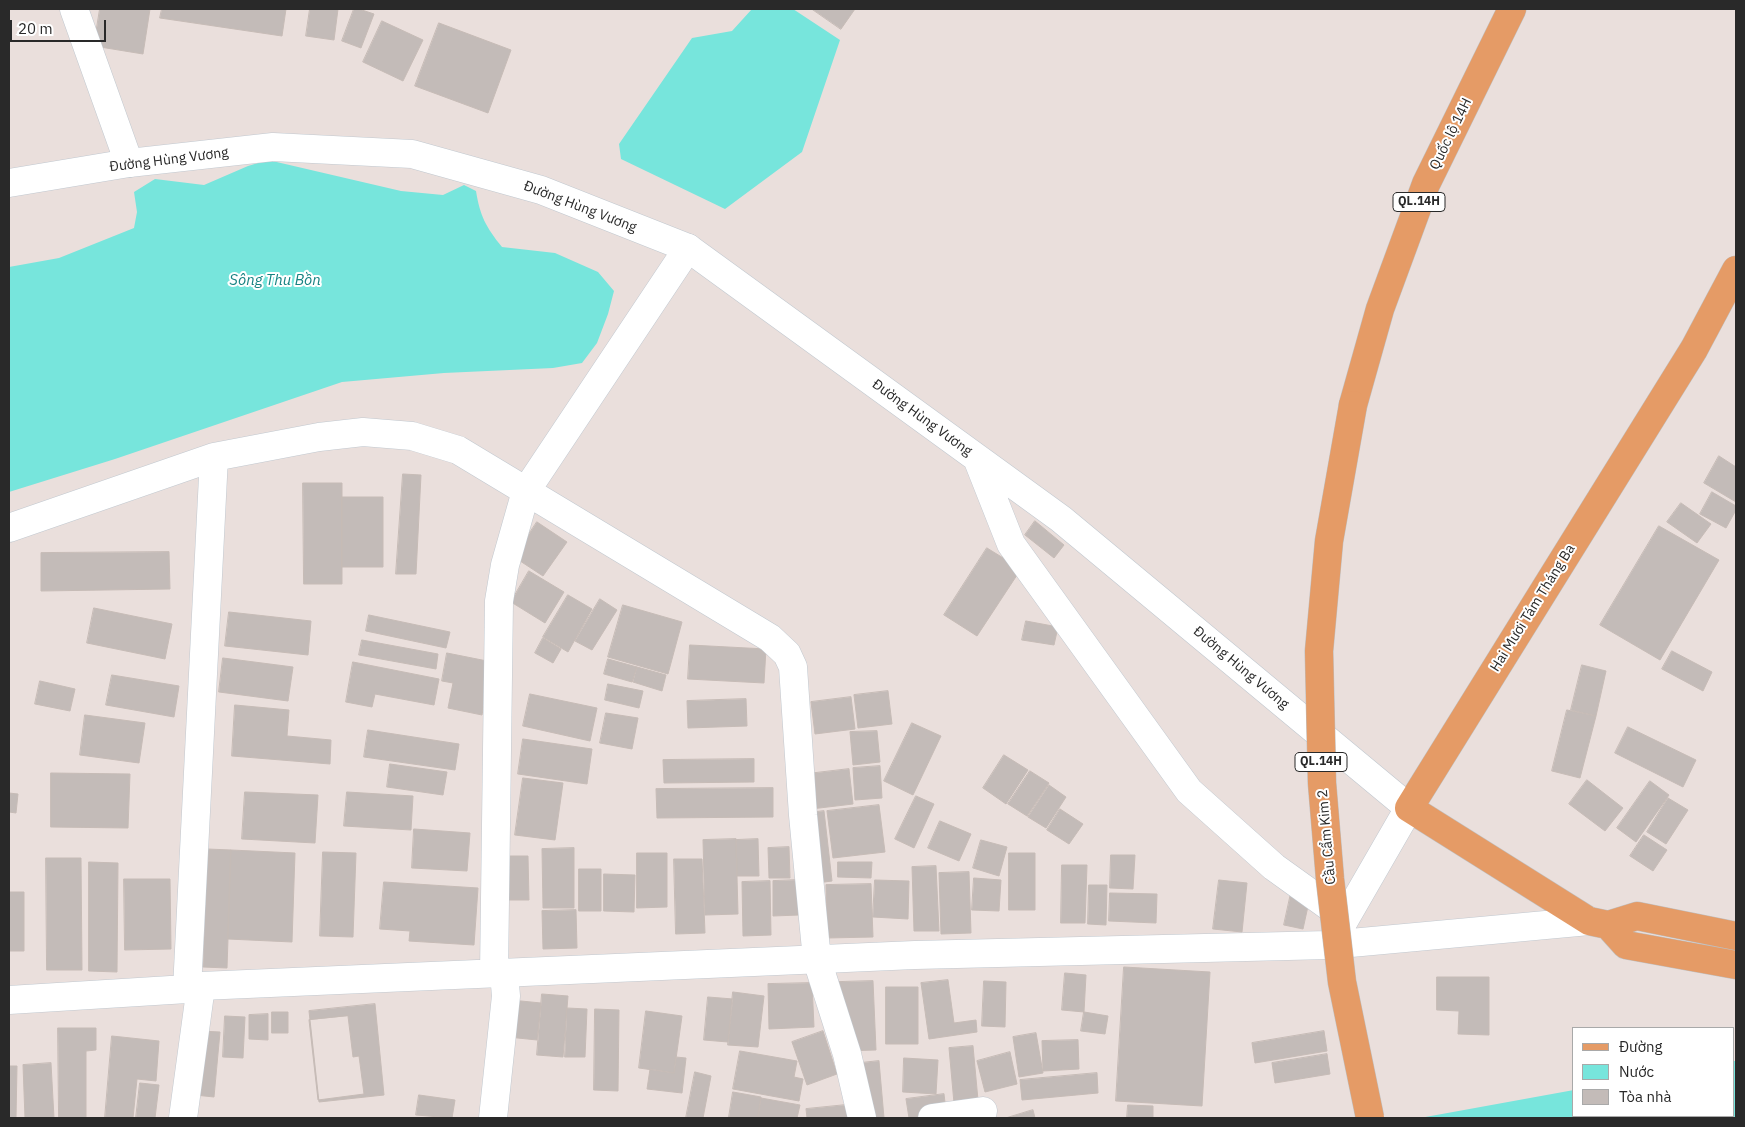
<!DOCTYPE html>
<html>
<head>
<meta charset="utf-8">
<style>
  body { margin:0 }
  #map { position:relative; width:1745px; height:1127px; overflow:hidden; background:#eadfdc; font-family:"IBM Plex Sans",sans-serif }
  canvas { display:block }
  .frame { position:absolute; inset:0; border:10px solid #292929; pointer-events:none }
  .legend { position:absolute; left:1572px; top:1027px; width:162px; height:90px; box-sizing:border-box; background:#fff; border:1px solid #a9a9a9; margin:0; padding:6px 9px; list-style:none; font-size:15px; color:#292929 }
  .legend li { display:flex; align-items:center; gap:10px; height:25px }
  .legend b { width:25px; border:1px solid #a9a9a9 }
  .scale { position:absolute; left:10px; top:20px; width:96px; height:22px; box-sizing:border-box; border:2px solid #292929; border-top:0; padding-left:6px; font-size:15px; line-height:18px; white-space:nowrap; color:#292929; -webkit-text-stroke:4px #fff; paint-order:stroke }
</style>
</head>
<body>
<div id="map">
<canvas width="1745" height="1127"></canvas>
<div class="frame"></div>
<ul class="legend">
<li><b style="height:6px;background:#e59b66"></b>Đường</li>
<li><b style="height:14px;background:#77e5dc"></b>Nước</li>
<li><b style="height:14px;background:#c3bbb8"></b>Tòa nhà</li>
</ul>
<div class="scale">20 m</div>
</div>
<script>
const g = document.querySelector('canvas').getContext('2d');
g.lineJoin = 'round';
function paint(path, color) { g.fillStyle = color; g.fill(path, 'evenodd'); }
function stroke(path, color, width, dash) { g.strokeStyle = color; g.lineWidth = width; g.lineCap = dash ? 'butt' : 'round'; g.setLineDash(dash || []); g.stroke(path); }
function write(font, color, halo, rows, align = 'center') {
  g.font = font + ' "IBM Plex Sans",sans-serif'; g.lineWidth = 4; g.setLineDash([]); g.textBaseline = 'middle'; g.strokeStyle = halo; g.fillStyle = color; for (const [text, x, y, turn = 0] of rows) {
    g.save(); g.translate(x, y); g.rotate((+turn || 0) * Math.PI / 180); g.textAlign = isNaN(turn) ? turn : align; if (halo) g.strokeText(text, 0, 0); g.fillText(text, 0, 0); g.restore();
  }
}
paint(new Path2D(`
  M 752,9 L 793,9 L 840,40 L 802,152 L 725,209 L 621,159 L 619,144 L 692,38 L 732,31 Z
  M 268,160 L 401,191 L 443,195 L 464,185 L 476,191 C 480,216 486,227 502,247 L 555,253 L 598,272 L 614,291 L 608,314 L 597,343 L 582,363 L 553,368 L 444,373 L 342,382 L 115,459 L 9,492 L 9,267 L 59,258 L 134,228 L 137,212 L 134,192 L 155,179 L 204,185 L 248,166 Z
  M 1734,1061 L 1736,1061 L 1736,1118 L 1420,1118 L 1574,1090 L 1574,1116 L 1734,1116 Z`), '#77e5dc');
const building = new Path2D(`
  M 100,9 L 150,9 L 143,54 L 94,46 Z
  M 162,9 L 286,9 L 282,36 L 160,18 Z
  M 310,9 L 338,9 L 334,40 L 306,36 Z
  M 354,9 L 359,9 L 374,14 L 361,48 L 342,41 Z
  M 812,9 L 855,9 L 841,29 Z
  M 382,21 L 423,40 L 403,81 L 363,62 Z
  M 439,23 L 511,50 L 488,113 L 415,86 Z
  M 1719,456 L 1736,467 L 1736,502 L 1704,483 Z
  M 403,474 L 421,475 L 416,574 L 396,574 Z
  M 303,483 L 342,483 L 342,584 L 304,584 Z
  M 1712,492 L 1736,506 L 1736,510 L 1726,528 L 1700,514 Z
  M 342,497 L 383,497 L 383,567 L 342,567 Z
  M 1681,503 L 1711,524 L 1697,543 L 1667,522 Z
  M 1035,521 L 1064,545 L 1054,558 L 1025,535 Z
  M 537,522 L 567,542 L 543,576 L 514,557 Z
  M 1659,526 L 1719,560 L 1660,660 L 1600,625 Z
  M 987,548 L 1021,569 L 977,636 L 944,615 Z
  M 169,552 L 170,589 L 41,591 L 41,553 Z
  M 529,571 L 564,592 L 545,623 L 511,602 Z
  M 568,595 L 592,609 L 568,652 L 543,637 Z
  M 600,599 L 617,610 L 592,650 L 575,641 Z
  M 623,605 L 682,622 L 668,674 L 608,657 Z
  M 94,608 L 172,624 L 165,659 L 87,643 Z
  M 229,612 L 311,621 L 308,655 L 225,646 Z
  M 369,615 L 450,632 L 446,648 L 366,631 Z
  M 1026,621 L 1058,627 L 1054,645 L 1022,640 Z
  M 543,638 L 561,649 L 553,663 L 535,653 Z
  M 362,640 L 438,654 L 436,669 L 359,655 Z
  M 690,645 L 766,649 L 764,683 L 688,679 Z
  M 1672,651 L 1712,672 L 1703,691 L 1662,669 Z
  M 447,653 L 492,662 L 482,715 L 448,708 L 453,683 L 442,681 Z
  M 223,658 L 293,667 L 288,701 L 219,692 Z
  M 608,659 L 637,667 L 632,682 L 604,674 Z
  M 353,662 L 439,679 L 434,705 L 375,694 L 372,707 L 346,702 Z
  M 1582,665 L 1606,671 L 1596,716 L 1571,710 Z
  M 637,667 L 666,675 L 662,691 L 633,682 Z
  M 112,675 L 179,686 L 174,717 L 106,705 Z
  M 40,681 L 75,689 L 70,711 L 35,704 Z
  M 608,684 L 643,691 L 639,708 L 605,700 Z
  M 888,691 L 892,724 L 858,728 L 854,695 Z
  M 530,694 L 597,708 L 590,741 L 523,726 Z
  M 851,697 L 855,729 L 815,734 L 811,702 Z
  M 746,699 L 747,726 L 688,728 L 687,701 Z
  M 235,705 L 289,710 L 287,736 L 331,740 L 330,764 L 232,756 Z
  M 1567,710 L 1596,716 L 1580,778 L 1552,771 Z
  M 606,713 L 638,718 L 632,749 L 600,743 Z
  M 85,715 L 145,723 L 139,763 L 80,755 Z
  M 912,723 L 941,736 L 913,795 L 884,781 Z
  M 1628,727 L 1696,760 L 1683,787 L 1615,753 Z
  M 368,730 L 459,744 L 455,770 L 364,757 Z
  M 877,731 L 880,762 L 853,765 L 850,732 Z
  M 523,739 L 592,749 L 587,784 L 518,774 Z
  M 1004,755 L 1028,770 L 1006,804 L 983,788 Z
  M 754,759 L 754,782 L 664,783 L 663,760 Z
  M 390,764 L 447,772 L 443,795 L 387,787 Z
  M 880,766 L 882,798 L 855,800 L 853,768 Z
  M 849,769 L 853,804 L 811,809 L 807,774 Z
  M 1030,771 L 1049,783 L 1027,816 L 1008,804 Z
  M 51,773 L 130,774 L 128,828 L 51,827 Z
  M 523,778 L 563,783 L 555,840 L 515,835 Z
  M 1587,780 L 1623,808 L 1605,831 L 1569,804 Z
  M 1650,781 L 1669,795 L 1636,842 L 1617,828 Z
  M 1049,785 L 1066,797 L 1046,828 L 1028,817 Z
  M 773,788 L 773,817 L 657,818 L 656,789 Z
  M 245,792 L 318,795 L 315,843 L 242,839 Z
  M 347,792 L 413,796 L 411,830 L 344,826 Z
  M 9,793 L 18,794 L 16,813 L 9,812 Z
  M 916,796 L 934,804 L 914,848 L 895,839 Z
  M 1668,798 L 1688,810 L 1666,844 L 1647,832 Z
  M 879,805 L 885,852 L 833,858 L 827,811 Z
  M 1060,809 L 1083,824 L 1069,844 L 1047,830 Z
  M 824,811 L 832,881 L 817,883 L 809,813 Z
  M 940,821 L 971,834 L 959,861 L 928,848 Z
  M 414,829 L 470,833 L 467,871 L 412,868 Z
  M 1644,835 L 1667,850 L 1653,871 L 1630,856 Z
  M 736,839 L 738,914 L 705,915 L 703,840 Z
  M 758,839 L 759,876 L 737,876 L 736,840 Z
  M 981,840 L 1007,847 L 999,876 L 973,868 Z
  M 789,847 L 790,878 L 769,878 L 768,848 Z
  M 574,848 L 574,908 L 543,908 L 542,849 Z
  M 207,849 L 231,850 L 227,968 L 203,967 Z
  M 231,850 L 295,853 L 292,942 L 228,939 Z
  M 323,852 L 356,853 L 353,937 L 320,936 Z
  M 637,853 L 667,853 L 667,907 L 637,908 Z
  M 1009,853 L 1035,853 L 1035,910 L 1009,910 Z
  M 1111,855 L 1135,855 L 1133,889 L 1110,888 Z
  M 502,856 L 528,856 L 529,900 L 503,900 Z
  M 46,858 L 81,858 L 82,970 L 47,970 Z
  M 674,859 L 702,859 L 705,933 L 676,934 Z
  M 89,862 L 118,863 L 117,972 L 89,971 Z
  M 838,862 L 872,862 L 871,878 L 838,877 Z
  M 1062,865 L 1087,865 L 1085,923 L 1061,923 Z
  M 936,866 L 939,931 L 914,931 L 912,867 Z
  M 579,869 L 601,869 L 601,911 L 579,911 Z
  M 969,872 L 971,933 L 941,934 L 939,873 Z
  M 604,874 L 635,875 L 634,912 L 604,911 Z
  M 974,878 L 1001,880 L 999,911 L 972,910 Z
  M 124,879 L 170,879 L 171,949 L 125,950 Z
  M 798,880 L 799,915 L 773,916 L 773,881 Z
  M 875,880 L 909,881 L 908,919 L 873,917 Z
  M 1219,880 L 1247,883 L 1242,932 L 1213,929 Z
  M 770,881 L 771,935 L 743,936 L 742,882 Z
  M 384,882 L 478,888 L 474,945 L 409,941 L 410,931 L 380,929 Z
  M 871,884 L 873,937 L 827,938 L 826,885 Z
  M 1089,885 L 1107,885 L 1106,925 L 1088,924 Z
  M 9,892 L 24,892 L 24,951 L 9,951 Z
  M 1110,893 L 1157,894 L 1156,923 L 1109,921 Z
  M 1291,893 L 1310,897 L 1303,929 L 1284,925 Z
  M 576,910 L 577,948 L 543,949 L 542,911 Z
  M 1124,967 L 1210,972 L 1202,1106 L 1116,1101 Z
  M 1065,973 L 1086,975 L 1084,1012 L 1062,1010 Z
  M 1437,977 L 1489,977 L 1489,1035 L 1458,1034 L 1459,1011 L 1437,1010 Z
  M 948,980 L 954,1023 L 976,1020 L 977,1032 L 929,1039 L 921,983 Z
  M 873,981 L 876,1050 L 842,1051 L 839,982 Z
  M 984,981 L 1006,982 L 1005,1027 L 982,1026 Z
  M 812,983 L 814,1027 L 769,1029 L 768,984 Z
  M 886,987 L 918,987 L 918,1044 L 886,1044 Z
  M 733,992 L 764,996 L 758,1047 L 728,1045 Z
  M 542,994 L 568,996 L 563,1057 L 537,1055 Z
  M 708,997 L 733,999 L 728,1042 L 704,1040 Z
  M 511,1000 L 541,1003 L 537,1040 L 508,1037 Z
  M 375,1004 L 384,1095 L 319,1102 L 309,1011 Z
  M 567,1008 L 587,1009 L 585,1057 L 565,1057 Z
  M 595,1009 L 619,1010 L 618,1091 L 594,1090 Z
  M 646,1011 L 682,1016 L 674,1073 L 639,1068 Z
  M 272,1012 L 288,1012 L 288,1033 L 272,1033 Z
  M 1084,1012 L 1108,1016 L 1105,1034 L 1081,1031 Z
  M 268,1014 L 268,1040 L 249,1039 L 249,1015 Z
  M 225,1016 L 245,1017 L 243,1058 L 223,1057 Z
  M 348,1016 L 353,1057 L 359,1056 L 364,1094 L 318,1100 L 309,1020 Z
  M 58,1028 L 96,1028 L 96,1050 L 86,1051 L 86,1118 L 59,1118 Z
  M 200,1031 L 220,1032 L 214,1097 L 195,1095 Z
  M 823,1031 L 837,1074 L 807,1085 L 792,1042 Z
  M 1324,1031 L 1327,1051 L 1255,1063 L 1252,1043 Z
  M 1036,1033 L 1043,1073 L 1019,1077 L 1013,1037 Z
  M 112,1036 L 159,1041 L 156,1081 L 137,1079 L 133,1118 L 105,1118 Z
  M 1078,1040 L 1079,1069 L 1043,1071 L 1042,1041 Z
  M 973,1046 L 978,1100 L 954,1103 L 949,1048 Z
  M 740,1051 L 797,1061 L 794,1077 L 803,1079 L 799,1101 L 733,1089 Z
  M 1010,1052 L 1017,1084 L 985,1092 L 977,1061 Z
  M 1327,1054 L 1330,1074 L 1275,1083 L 1272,1063 Z
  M 676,1057 L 686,1058 L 682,1093 L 647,1089 L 650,1069 L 674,1073 Z
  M 904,1058 L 938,1060 L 936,1094 L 903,1092 Z
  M 879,1061 L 884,1118 L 857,1118 L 852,1064 Z
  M 51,1063 L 54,1118 L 25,1118 L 23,1065 Z
  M 9,1066 L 17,1066 L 16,1118 L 9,1118 Z
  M 695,1072 L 711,1076 L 703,1118 L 686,1118 Z
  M 1097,1073 L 1098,1093 L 1022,1100 L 1020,1080 Z
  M 140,1083 L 159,1085 L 155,1118 L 136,1118 Z
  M 733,1092 L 761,1097 L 758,1118 L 729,1117 Z
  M 944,1094 L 946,1111 L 929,1118 L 909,1118 L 906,1099 Z
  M 419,1095 L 455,1100 L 452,1118 L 416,1115 Z
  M 761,1098 L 800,1105 L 797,1118 L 758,1118 Z
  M 856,1104 L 857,1118 L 807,1118 L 806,1109 Z
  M 1128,1105 L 1153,1106 L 1153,1118 L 1127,1118 Z
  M 1033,1110 L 1035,1118 L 1006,1118 Z`);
paint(building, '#c3bbb8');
stroke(building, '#c6bbb6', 1);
const street = new Path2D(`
  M 74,9 L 129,163
  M 9,528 L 214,457 L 319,437 L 363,432 L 412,436 L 458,450 L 770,638 L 787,654 L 793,667 L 803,815 L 817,960 L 847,1054 L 862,1118
  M 1334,938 L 1409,808
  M 494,973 L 499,601 L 505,565 L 526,491 L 688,248
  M 187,989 L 214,457
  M 9,1000 L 187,989 L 201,986 L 915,955 L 1329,945 L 1589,921
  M 183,1118 L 201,986
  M 493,1118 L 506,996 L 504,973
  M 932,1118 L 983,1111`);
const secondary = new Path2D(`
  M 9,183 L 129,163 L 273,147 L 412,154 L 541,190 L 688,248 L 1061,519 L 1409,808
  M 977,458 L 1011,544 L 1189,791 L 1274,867 L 1345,918`);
const primary = new Path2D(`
  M 1736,270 L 1694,349 L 1409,808 L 1589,921 L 1608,925 L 1637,916 L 1736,936
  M 1353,405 L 1380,309 L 1426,184 L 1512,9
  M 1608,925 L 1626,945 L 1736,965`);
stroke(street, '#c1c8cf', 29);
stroke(secondary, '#c1c8cf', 29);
stroke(primary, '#bfbfbf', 29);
stroke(street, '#fff', 28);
stroke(secondary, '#fff', 28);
stroke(primary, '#e59b66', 28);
const primaryBridge = new Path2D(`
  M 1353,405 L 1329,541 L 1319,651 L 1322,783 L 1330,879 L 1342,982 L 1370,1118`);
stroke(primaryBridge, '#bfbfbf', 29, []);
stroke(primaryBridge, '#e59b66', 28);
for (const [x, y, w] of [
  [1419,202,52],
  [1321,762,52]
]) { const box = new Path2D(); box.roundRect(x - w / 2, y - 9.5, w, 19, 4); g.fillStyle = '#fff'; g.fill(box); stroke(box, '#292929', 1); }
write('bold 12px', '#292929', null, [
  ["QL.14H",1419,202],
  ["QL.14H",1321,762]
]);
write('14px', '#292929', '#fff', [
  ["Quốc lộ 14H",1451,134,-64],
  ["Đường Hùng Vương",169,160,-7],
  ["Đường Hùng Vương",580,207,21],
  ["Đường Hùng Vương",922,418,36],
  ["Hai Mươi Tám Tháng Ba",1533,608,-58],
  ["Đường Hùng Vương",1241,668,40],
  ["Cầu Cẩm Kim 2",1327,837,-95]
]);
write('italic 15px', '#168282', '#fff', [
  ["Sông Thu Bồn",275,281]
]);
</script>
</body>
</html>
